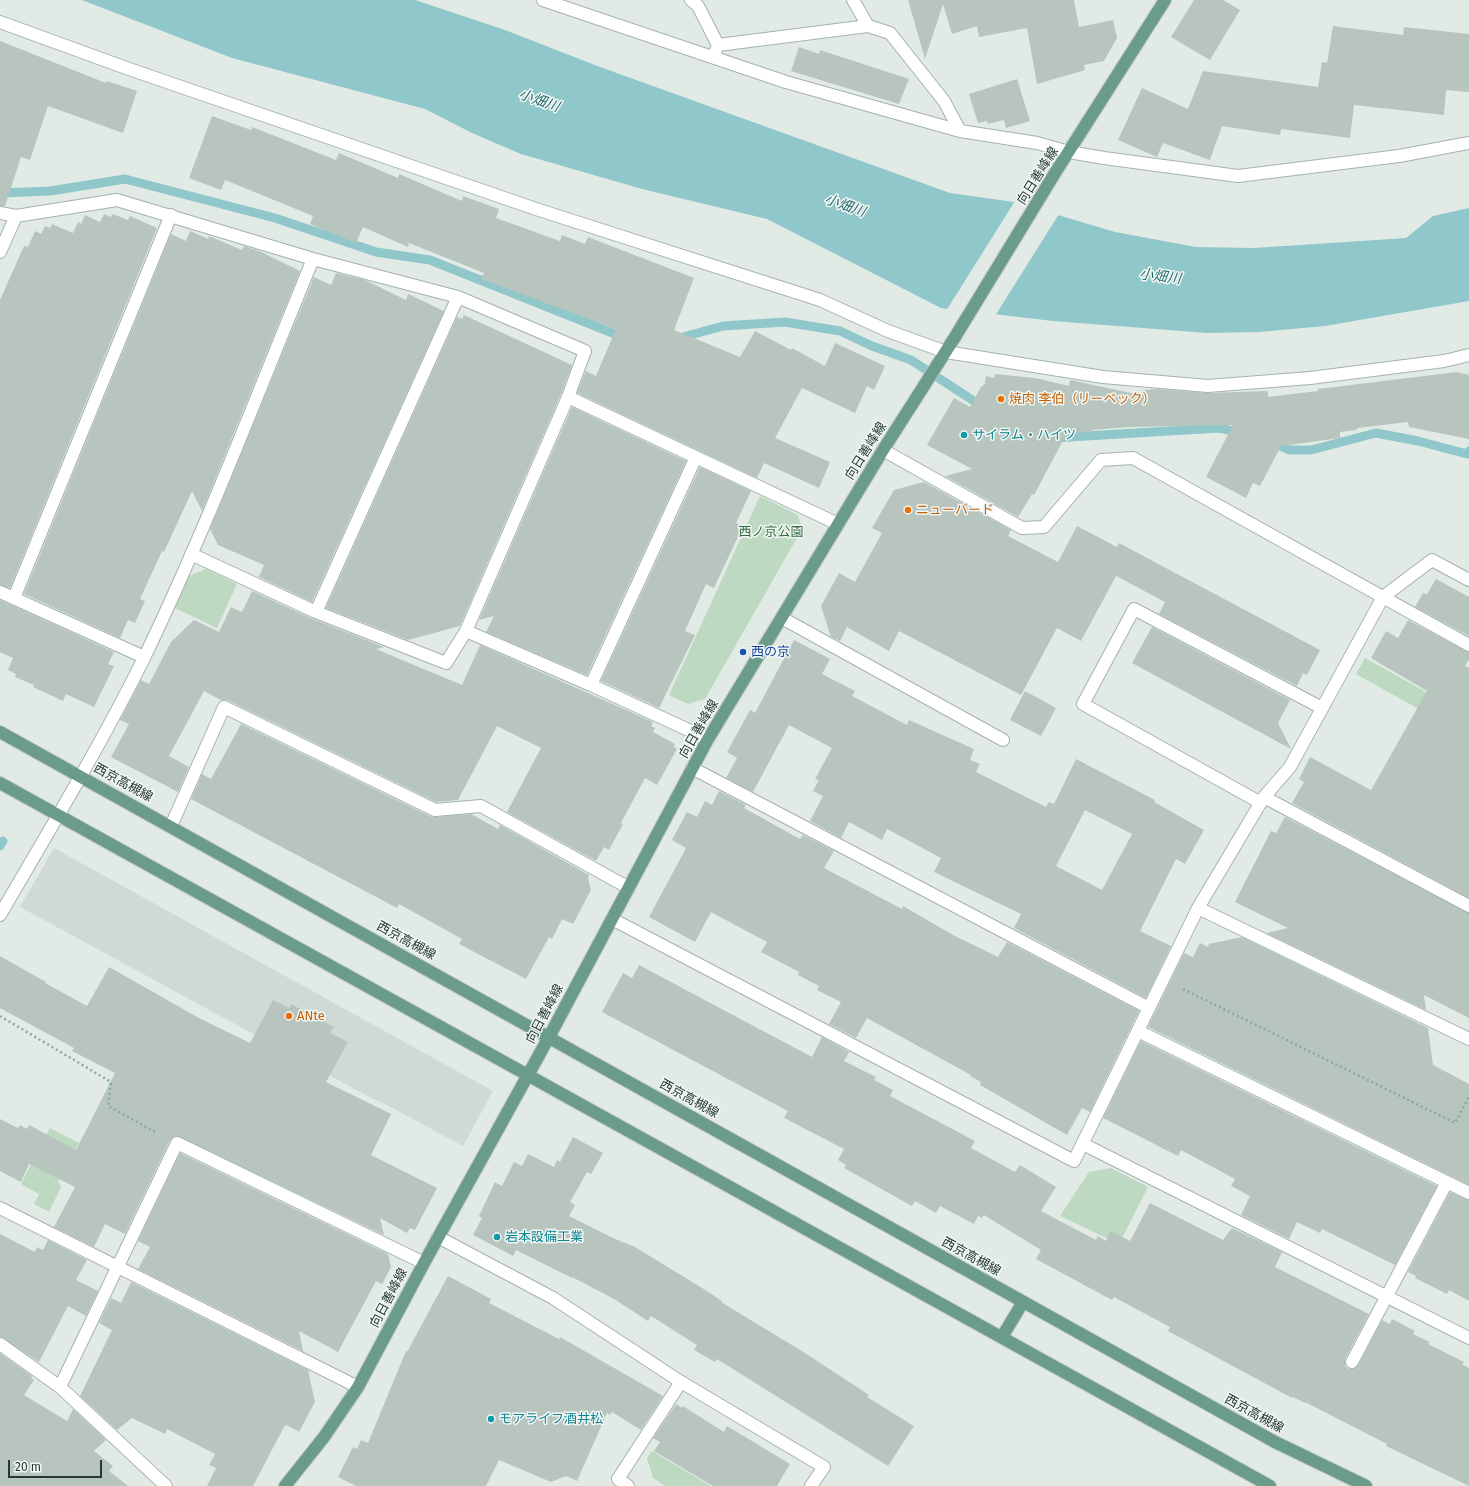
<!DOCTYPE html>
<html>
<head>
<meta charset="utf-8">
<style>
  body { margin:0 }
  #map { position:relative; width:1469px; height:1486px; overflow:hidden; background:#e2eae6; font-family:"Fira Sans",sans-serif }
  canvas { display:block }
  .scale { position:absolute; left:8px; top:1460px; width:94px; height:18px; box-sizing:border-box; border:2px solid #243a31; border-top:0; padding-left:5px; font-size:12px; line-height:14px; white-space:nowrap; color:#243a31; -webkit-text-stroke:3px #f2f7f4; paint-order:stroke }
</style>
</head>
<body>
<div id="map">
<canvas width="1469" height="1486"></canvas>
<div class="scale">20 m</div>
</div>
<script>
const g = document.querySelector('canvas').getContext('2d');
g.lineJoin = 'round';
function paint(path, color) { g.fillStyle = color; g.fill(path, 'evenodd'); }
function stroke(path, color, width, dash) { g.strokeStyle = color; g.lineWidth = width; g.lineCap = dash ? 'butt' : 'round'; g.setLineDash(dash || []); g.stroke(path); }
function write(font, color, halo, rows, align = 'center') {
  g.font = font + ' "Fira Sans","Noto Sans JP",sans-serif'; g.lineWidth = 3; g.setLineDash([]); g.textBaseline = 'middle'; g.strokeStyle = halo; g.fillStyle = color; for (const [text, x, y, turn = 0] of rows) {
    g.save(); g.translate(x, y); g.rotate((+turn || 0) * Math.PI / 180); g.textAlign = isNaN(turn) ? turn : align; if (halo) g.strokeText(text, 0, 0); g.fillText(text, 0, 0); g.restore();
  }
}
paint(new Path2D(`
  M 54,848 L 493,1091 L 463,1146 L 385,1104 L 373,1099 L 20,907 Z`), '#d0dad4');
paint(new Path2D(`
  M 760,496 L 798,515 L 802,529 L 705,699 L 688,704 L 669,695 Z
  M 206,569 L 237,584 L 217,628 L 175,608 L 189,576 Z
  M 1365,658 L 1469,716 L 1469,737 L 1356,674 Z
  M 50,1128 L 79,1143 L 58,1182 L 61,1187 L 49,1212 L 34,1204 L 39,1194 L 21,1184 Z
  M 1111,1168 L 1148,1187 L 1119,1244 L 1060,1216 L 1089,1172 Z
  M 652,1451 L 711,1486 L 666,1486 L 653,1478 L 647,1458 Z`), '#bdd9c1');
paint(new Path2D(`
  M 82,0 L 415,0 L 505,30 L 600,67 L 950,193 L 1014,202 L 1115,232 L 1196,247 L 1254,248 L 1406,238 L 1433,216 L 1469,208 L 1469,301 L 1325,326 L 1259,332 L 1207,333 L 1053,321 L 941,308 L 767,219 L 642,189 L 521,154 L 472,133 L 425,109 L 232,58 Z`), '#8fc7ca');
paint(new Path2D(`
  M 1015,201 L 1059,214 L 995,316 L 946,311 Z`), '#e2eae6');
stroke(new Path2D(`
  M 0,193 L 50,191 L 125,179 L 275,218 L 376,252 L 430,260 L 625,338
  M 676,339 L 723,326 L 785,322 L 840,331 L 872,346 L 911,360 L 983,407
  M 1053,438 L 1219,428 L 1242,433
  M 1271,442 L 1289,450 L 1311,450 L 1376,433 L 1418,441 L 1467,454 L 1469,451
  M 0,846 L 3,841`), '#8fc7ca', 9);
paint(new Path2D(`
  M 908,0 L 1074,0 L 1079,27 L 1113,20 L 1117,38 L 1104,61 L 1084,65 L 1085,70 L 1037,84 L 1027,28 L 979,37 L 977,26 L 952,34 L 943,4 L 925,59 Z
  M 1194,0 L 1223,0 L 1240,10 L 1210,60 L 1171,37 Z
  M 1333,26 L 1403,35 L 1404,27 L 1469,34 L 1469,92 L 1446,90 L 1444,115 L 1354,105 L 1350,138 L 1281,129 L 1280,135 L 1222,126 L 1210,160 L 1163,143 L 1157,157 L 1118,140 L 1142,88 L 1188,109 L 1203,71 L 1318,87 L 1322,62 L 1327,63 Z
  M 0,41 L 106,83 L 107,81 L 137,91 L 123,133 L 48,106 L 30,160 L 21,157 L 5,206 L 0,206 Z
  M 799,47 L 819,54 L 820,50 L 909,79 L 899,104 L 791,71 Z
  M 1017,79 L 1030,121 L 1006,128 L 1004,120 L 988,124 L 987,121 L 978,123 L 969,94 Z
  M 212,116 L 251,130 L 252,127 L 336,160 L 339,153 L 398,178 L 399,174 L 462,201 L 463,196 L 499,209 L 496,218 L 560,241 L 562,235 L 585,244 L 588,237 L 694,278 L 674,330 L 740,357 L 755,331 L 791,350 L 792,348 L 825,366 L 835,343 L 885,366 L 874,390 L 867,386 L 855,413 L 802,388 L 775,438 L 830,462 L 819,488 L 764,463 L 757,478 L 577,393 L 586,371 L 596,376 L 616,329 L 481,279 L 484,273 L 409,243 L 408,247 L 363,227 L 356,243 L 310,224 L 313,216 L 225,180 L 221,190 L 189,178 Z
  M 104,214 L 111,217 L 113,214 L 128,220 L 130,216 L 157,228 L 10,588 L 0,585 L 0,300 L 24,246 L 28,247 L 35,231 L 41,234 L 45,226 L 50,228 L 52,224 L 73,233 L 78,222 L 81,224 L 85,215 L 100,222 Z
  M 190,231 L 208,239 L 209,236 L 242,250 L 244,246 L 259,251 L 300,271 L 202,511 L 192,491 L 164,552 L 162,551 L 140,599 L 145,601 L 135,623 L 128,620 L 120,638 L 24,594 L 171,234 L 186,241 Z
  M 336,273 L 365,280 L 406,300 L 408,294 L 444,311 L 312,602 L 259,577 L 264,565 L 218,545 L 210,529 L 314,277 L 331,285 Z
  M 464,315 L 572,365 L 561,394 L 460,626 L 408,640 L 326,608 L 457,317 L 462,319 Z
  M 1457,372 L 1469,375 L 1469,439 L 1409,427 L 1408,422 L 1357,428 L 1357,430 L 1340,432 L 1340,438 L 1281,446 L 1260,486 L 1253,483 L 1246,498 L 1206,477 L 1233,425 L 1130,427 L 1092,430 L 1092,432 L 1067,433 L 1034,495 L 1032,494 L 1018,517 L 945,476 L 972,469 L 927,445 L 954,398 L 970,407 L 981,387 L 985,384 L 986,376 L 994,378 L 995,374 L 1035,378 L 1069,386 L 1070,380 L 1140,395 L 1142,390 L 1158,389 L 1207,393 L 1268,391 L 1268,397 L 1318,391 L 1318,389 Z
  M 572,407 L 686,461 L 587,675 L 486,632 L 494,616 L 479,620 Z
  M 700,467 L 751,491 L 736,523 L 743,526 L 714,588 L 706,584 L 685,631 L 695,635 L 659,708 L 601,681 Z
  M 924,482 L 1011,530 L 1008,536 L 1058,562 L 1077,526 L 1117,547 L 1119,543 L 1320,650 L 1307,675 L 1303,673 L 1297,686 L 1159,614 L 1165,602 L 1116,576 L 1081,641 L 1057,628 L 1021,695 L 899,631 L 889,651 L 847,627 L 840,641 L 831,637 L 821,606 L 839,573 L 855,582 L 882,533 L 872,528 L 894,490 Z
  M 1436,579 L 1469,597 L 1469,636 L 1415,607 L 1423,593 L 1427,594 Z
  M 252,591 L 313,619 L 384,647 L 376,649 L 462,685 L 480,645 L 653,722 L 651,726 L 655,728 L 653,732 L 675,744 L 674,747 L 677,749 L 657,785 L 645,778 L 621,823 L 623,824 L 609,850 L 604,847 L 596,861 L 507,812 L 541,748 L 497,726 L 458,800 L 436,802 L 227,700 L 221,700 L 204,691 L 169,756 L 189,767 L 178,792 L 111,757 L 129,724 L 120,720 L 141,680 L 149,684 L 171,642 L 194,620 L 219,632 L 231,607 L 242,612 Z
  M 0,600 L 114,652 L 108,664 L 114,666 L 94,707 L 66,694 L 63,701 L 33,687 L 34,685 L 15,677 L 16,674 L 8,670 L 13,658 L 0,652 Z
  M 1408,620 L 1469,652 L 1469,659 L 1465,666 L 1469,668 L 1469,898 L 1292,803 L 1304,782 L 1299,779 L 1310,757 L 1371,790 L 1427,691 L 1371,658 L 1386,631 L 1398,638 Z
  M 1152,627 L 1290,700 L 1278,723 L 1291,749 L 1132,663 Z
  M 794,640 L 830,659 L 822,674 L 855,691 L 852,696 L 907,725 L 909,720 L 974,749 L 970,760 L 980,764 L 976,772 L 1046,807 L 1049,802 L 1054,804 L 1076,759 L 1155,800 L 1154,802 L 1204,830 L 1185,864 L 1176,859 L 1140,931 L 1171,946 L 1146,998 L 1014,928 L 1021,914 L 934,872 L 941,858 L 887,829 L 882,840 L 849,822 L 841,838 L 810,821 L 823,796 L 813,791 L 819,780 L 815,779 L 832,748 L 789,725 L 753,792 L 726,778 L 737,758 L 727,752 L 750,710 L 755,713 ZM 1085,810 L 1132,834 L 1102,890 L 1056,866 Z
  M 1025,691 L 1056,708 L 1041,736 L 1010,720 Z
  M 241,724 L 432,817 L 471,814 L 498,829 L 500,825 L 589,875 L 588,878 L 591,890 L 573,924 L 562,919 L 552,939 L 549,937 L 526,979 L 459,944 L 462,939 L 399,904 L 397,908 L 191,799 L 202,774 L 211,779 Z
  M 719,791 L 746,805 L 744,808 L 800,839 L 803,835 L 834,851 L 824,868 L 902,909 L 903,906 L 953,935 L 998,957 L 1007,942 L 1139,1011 L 1090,1112 L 1082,1108 L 1067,1135 L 980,1085 L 981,1082 L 970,1076 L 971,1075 L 867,1018 L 856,1038 L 829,1024 L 841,1002 L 817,990 L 819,986 L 798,975 L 799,972 L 761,952 L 767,942 L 711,912 L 695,942 L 649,917 L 686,848 L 672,840 L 687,812 L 697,817 L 705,801 L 712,805 Z
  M 1285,817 L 1469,913 L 1469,1018 L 1424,995 L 1426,1010 L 1266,933 L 1288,928 L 1235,902 L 1271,831 L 1276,833 Z
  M 1242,937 L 1428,1028 L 1433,1065 L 1469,1084 L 1469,1185 L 1148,1027 L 1184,953 L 1193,957 L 1200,943 L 1208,947 L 1209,944 Z
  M 0,956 L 46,982 L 45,983 L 87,1006 L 109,967 L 199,1018 L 250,1043 L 273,1000 L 289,1008 L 291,1004 L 334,1027 L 330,1033 L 348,1042 L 326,1082 L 391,1114 L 371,1155 L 437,1188 L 415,1230 L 410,1228 L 407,1233 L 380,1218 L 384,1235 L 177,1136 L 170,1140 L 125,1234 L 105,1224 L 94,1247 L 54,1227 L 75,1187 L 29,1164 L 21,1182 L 0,1171 L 0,1119 L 18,1128 L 20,1125 L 27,1129 L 29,1125 L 76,1150 L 115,1073 L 72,1051 L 74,1048 L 0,1008 Z
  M 639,965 L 812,1057 L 822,1037 L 849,1052 L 844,1061 L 876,1077 L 874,1080 L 893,1090 L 890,1096 L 975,1141 L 971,1148 L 1015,1172 L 1020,1165 L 1056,1187 L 1041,1211 L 1096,1240 L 1098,1236 L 1106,1241 L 1110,1231 L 1130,1241 L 1150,1203 L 1223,1240 L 1232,1228 L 1282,1252 L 1275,1267 L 1369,1314 L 1345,1359 L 1345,1366 L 1349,1369 L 1353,1369 L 1358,1366 L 1382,1320 L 1390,1324 L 1392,1319 L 1415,1331 L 1413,1334 L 1430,1342 L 1428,1344 L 1464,1362 L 1462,1364 L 1469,1368 L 1469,1486 L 1386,1446 L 1387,1444 L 1305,1402 L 1305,1403 L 1293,1397 L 1292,1398 L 1168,1331 L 1170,1327 L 1114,1297 L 1112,1300 L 1036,1259 L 1041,1250 L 984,1215 L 982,1218 L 978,1216 L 974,1224 L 940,1206 L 936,1213 L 915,1201 L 912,1206 L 844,1168 L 846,1165 L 838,1160 L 844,1149 L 784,1118 L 788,1111 L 602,1012 L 623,973 L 632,978 Z
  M 1141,1041 L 1437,1186 L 1395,1265 L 1322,1229 L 1320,1233 L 1297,1222 L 1289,1239 L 1241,1215 L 1250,1196 L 1231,1186 L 1235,1179 L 1181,1150 L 1178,1156 L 1103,1118 Z
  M 573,1137 L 603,1153 L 591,1174 L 587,1172 L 570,1202 L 575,1205 L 569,1216 L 615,1239 L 635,1247 L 707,1291 L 722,1301 L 721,1302 L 805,1353 L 869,1395 L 867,1397 L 914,1426 L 888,1466 L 717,1359 L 715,1362 L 694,1350 L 697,1345 L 651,1316 L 648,1321 L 614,1299 L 572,1277 L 572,1278 L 516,1250 L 513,1256 L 473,1235 L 482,1218 L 479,1216 L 495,1182 L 502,1186 L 514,1162 L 522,1166 L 528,1154 L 554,1167 L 557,1160 L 560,1162 Z
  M 180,1153 L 388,1254 L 391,1267 L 382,1284 L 376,1281 L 338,1352 L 299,1331 L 303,1351 L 138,1269 L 150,1247 L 138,1241 Z
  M 1450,1192 L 1469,1200 L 1469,1301 L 1449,1290 L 1447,1294 L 1415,1278 L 1416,1276 L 1408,1272 Z
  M 0,1234 L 35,1252 L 37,1247 L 43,1250 L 48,1240 L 87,1260 L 76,1280 L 98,1291 L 86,1316 L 68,1306 L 39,1362 L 0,1337 Z
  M 448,1276 L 491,1299 L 489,1303 L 559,1339 L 560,1337 L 663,1396 L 641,1430 L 612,1412 L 610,1415 L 607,1413 L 577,1481 L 566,1476 L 551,1482 L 499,1460 L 486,1486 L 356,1486 L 338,1477 L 353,1447 L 357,1449 L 361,1440 L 368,1443 L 406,1351 L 407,1352 Z
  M 131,1282 L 308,1370 L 315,1402 L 299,1432 L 286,1425 L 284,1427 L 253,1486 L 207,1486 L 216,1468 L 209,1465 L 215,1454 L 167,1429 L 165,1434 L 132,1418 L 117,1430 L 80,1396 L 112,1330 L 99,1323 L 111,1298 L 121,1303 Z
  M 0,1353 L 32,1376 L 31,1378 L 34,1380 L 24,1395 L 67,1421 L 73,1409 L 106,1440 L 94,1451 L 113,1466 L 109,1471 L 128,1486 L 0,1486 Z
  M 676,1404 L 682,1408 L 683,1406 L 724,1432 L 727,1426 L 790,1464 L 777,1486 L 713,1486 L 654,1451 L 660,1442 L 653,1438 Z`), '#b7c5be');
const minor = new Path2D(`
  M 543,0 L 786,82 L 960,131 L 1037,143 L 1069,152 L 1104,158 L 1238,176 L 1399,156 L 1469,143
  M 691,0 L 698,6 L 718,45 L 715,53
  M 853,0 L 868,26
  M 0,22 L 129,69 L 539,210 L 820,300 L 888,331 L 946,352 L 1103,377 L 1208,386 L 1310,378 L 1444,361 L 1469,355
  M 718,45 L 868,26 L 890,33 L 944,101 L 960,131
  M 0,213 L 16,216 L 117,200 L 313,259 L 458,297 L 585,351 L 568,397 L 466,631 L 446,663 L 316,612 L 191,554
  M 0,252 L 16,216
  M 568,397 L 838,524
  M 883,450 L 1022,528 L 1044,527 L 1101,460 L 1133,458 L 1469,645
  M 0,592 L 144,657
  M 14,598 L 171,215
  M 316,612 L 458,297
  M 782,618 L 1003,740
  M 466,631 L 591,685 L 708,739
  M 591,685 L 696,457
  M 692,768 L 1149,1008
  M 1264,797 L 1469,906
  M 1261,803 L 1083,704 L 1134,609 L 1322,708
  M 171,826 L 224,707 L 435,810 L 481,806 L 629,888
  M 1198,908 L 1469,1039
  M 0,915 C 50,829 101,745 145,656 C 207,527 258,392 313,259
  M 612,919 L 1074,1161 L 1198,908 L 1264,797 L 1290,767 L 1383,597 L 1432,560 L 1469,580
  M 1138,1031 L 1469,1193
  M 1083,1144 L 1469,1338
  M 0,1208 L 358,1387
  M 438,1237 L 553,1298 L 681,1382 L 824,1467 L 811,1486
  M 0,1344 L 60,1387 L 166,1486
  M 1352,1362 L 1447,1182
  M 60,1387 L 177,1143 L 424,1263
  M 628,1486 L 618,1479 L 681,1382`);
const major = new Path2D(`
  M 0,732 L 1275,1442 L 1366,1486
  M 0,783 L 1270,1486
  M 1002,1337 L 1023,1302
  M 285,1486 L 324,1437 L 358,1387 L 424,1263 L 549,1037 L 708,739 L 883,450 L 955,337 L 1055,173 L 1165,0`);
stroke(minor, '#a5b2ac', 14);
stroke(major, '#bdc4c1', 14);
stroke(new Path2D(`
  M 1183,989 L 1455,1123 L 1469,1097
  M 0,1016 L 111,1082 L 108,1106 L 157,1133`), '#85ab9b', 2.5, [2, 3]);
stroke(minor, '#fff', 12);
stroke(major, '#6b9b8a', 12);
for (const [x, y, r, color] of [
  [1001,399,4,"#e8710a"],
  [964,435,4,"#0f9aa8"],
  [908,510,4,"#e8710a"],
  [743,652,4,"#1a4fb4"],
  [289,1016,4,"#e8710a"],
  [497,1237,4,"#0f9aa8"],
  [491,1419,4,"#0f9aa8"]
]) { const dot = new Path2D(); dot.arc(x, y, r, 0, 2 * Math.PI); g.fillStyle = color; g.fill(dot); stroke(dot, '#f2f7f4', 1.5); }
write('13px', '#243a31', '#f2f7f4', [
  ["向日善峰線",1038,176,-58],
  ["向日善峰線",866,451,-58],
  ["向日善峰線",699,729,-60],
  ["西京高槻線",123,783,29],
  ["西京高槻線",406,941,29],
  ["向日善峰線",545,1014,-62],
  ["西京高槻線",689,1099,29],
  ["西京高槻線",971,1257,29],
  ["向日善峰線",389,1298,-62],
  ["西京高槻線",1254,1414,29]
]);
write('13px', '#c56008', '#f2f7f4', [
  ["焼肉 李伯（リーベック）",1009,399],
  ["ニューバード",916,510],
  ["ANte",297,1016]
], 'left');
write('13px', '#0d838f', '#f2f7f4', [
  ["サイラム・ハイツ",972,435],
  ["岩本設備工業",505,1237],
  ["モアライフ酒井松",499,1419]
], 'left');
write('13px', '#326c42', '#f2f7f4', [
  ["西ノ京公園",771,532]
]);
write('13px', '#164399', '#f2f7f4', [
  ["西の京",751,652]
], 'left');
write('italic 14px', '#246a6f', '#f2f7f4', [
  ["小畑川",539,101,19],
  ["小畑川",845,206,19],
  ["小畑川",1160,277,7]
]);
</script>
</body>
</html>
